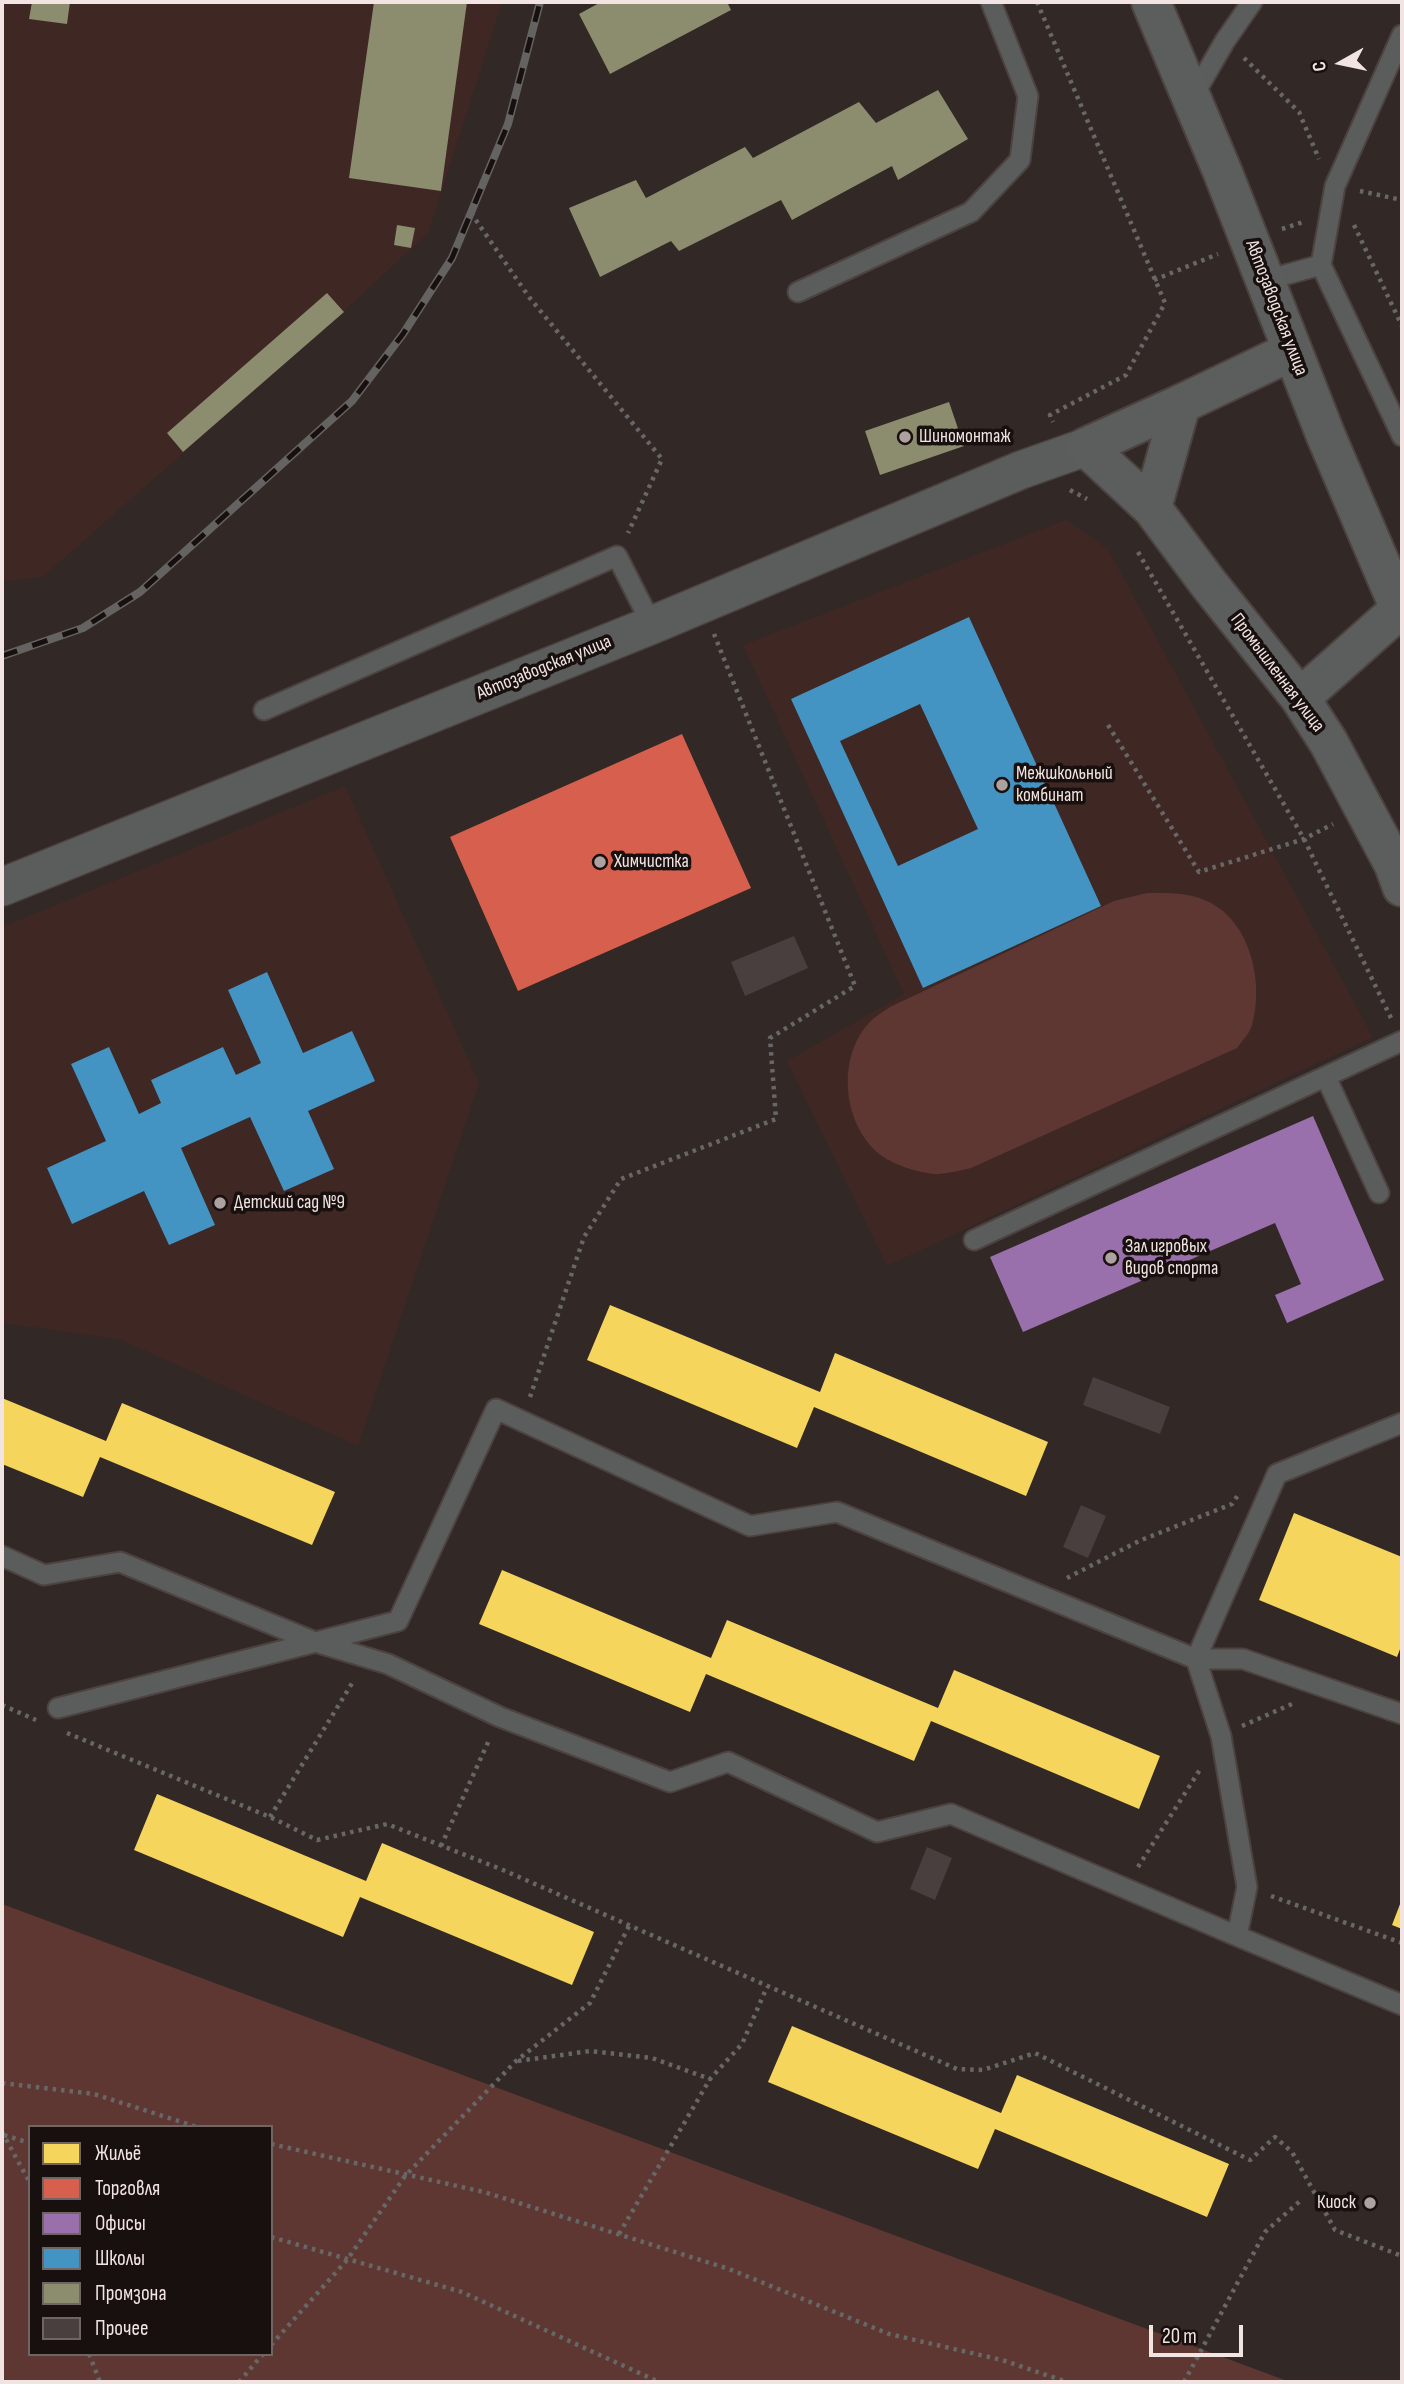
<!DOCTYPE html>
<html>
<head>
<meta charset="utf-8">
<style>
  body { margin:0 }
  #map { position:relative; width:1404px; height:2384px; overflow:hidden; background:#322826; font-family:"Sofia Sans Condensed",sans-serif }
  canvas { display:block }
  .frame { position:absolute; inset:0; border:4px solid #f1e4e2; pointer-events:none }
  .legend { position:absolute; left:28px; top:2125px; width:245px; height:231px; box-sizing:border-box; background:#18100e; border:2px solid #6f6563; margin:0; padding:9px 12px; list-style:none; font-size:21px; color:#f1e4e2 }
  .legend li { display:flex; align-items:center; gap:14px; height:35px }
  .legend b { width:35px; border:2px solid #6f6563 }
  .north { position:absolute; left:1306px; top:28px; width:70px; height:70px; -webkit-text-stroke:5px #18100e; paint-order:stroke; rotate:261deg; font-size:19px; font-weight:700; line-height:28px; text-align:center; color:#f1e4e2 }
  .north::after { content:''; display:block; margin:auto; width:24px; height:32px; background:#f1e4e2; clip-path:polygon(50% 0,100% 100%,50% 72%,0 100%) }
  .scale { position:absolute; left:1149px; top:2325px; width:94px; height:32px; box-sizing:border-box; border:4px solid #f1e4e2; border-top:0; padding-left:9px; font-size:21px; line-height:24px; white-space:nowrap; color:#f1e4e2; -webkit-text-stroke:5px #18100e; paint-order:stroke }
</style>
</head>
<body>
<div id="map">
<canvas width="1404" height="2384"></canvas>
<div class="frame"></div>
<ul class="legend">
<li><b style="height:19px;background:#f6d55c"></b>Жильё</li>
<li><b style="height:19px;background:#d6604d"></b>Торговля</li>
<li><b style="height:19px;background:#9970ab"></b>Офисы</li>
<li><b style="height:19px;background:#4393c3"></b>Школы</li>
<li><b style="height:19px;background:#8c8c6e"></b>Промзона</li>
<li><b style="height:19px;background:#483f3e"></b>Прочее</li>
</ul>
<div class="north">С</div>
<div class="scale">20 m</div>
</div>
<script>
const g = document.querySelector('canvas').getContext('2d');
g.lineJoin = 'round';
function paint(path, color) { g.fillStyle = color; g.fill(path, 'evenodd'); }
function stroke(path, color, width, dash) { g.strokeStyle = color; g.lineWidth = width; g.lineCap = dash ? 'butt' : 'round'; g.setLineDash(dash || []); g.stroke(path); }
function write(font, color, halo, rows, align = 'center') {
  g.font = font + ' "Sofia Sans Condensed",sans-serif'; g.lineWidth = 7; g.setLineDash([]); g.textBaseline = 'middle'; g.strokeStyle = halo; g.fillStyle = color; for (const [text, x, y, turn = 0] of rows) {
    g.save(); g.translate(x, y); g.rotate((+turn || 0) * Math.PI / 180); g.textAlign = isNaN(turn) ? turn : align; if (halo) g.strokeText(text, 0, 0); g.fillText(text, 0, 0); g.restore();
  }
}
paint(new Path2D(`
  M 2,2 L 502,2 L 428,233 L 343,312 L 44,576 L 2,582 Z
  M 1066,520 L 1108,549 L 1373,1037 L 887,1266 L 787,1061 L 904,994 L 743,645 Z
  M 345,786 L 479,1083 L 358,1446 L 119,1339 L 2,1323 L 2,927 Z`), '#3f2724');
paint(new Path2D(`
  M 1147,893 C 1168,893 1191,892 1211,903 C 1251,924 1264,984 1252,1025 C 1250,1033 1242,1041 1237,1048 L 971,1168 C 961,1170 950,1173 939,1174 C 922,1174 896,1166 882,1156 C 843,1127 836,1060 868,1024 C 874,1017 883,1012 890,1007 L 1114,901 Z
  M 2,1904 L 1290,2382 L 2,2382 ZM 30,2127 L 271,2127 L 271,2354 L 30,2354 Z`), '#5e3732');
paint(new Path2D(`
  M 610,1305 L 820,1392 L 835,1353 L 1048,1442 L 1026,1496 L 814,1407 L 797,1448 L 587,1360 Z
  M 2,1398 L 106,1441 L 122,1403 L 335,1492 L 312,1545 L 100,1457 L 83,1497 L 2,1464 Z
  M 1294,1513 L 1402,1557 L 1402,1644 L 1397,1657 L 1259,1600 Z
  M 502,1570 L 711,1658 L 727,1620 L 938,1708 L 954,1670 L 1160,1756 L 1139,1809 L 931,1721 L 914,1761 L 706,1674 L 690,1712 L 479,1624 Z
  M 157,1794 L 366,1881 L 382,1843 L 594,1932 L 572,1985 L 360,1897 L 343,1937 L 134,1850 Z
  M 1402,1899 L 1402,1929 L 1392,1925 Z
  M 792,2026 L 1001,2113 L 1017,2075 L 1229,2164 L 1207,2217 L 995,2129 L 978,2169 L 768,2082 Z`), '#f6d55c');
paint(new Path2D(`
  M 682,734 L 751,888 L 518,991 L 450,837 Z`), '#d6604d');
paint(new Path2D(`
  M 1313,1116 L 1384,1280 L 1287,1323 L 1275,1295 L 1301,1284 L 1275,1223 L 1023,1332 L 990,1257 Z`), '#9970ab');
paint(new Path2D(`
  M 969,617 L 1101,906 L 923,988 L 791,699 ZM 920,704 L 978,829 L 898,866 L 840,741 Z
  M 267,972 L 303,1053 L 352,1031 L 375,1081 L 308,1111 L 334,1169 L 284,1191 L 250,1117 L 181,1148 L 215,1225 L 169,1245 L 144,1191 L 72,1224 L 47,1168 L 106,1141 L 71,1064 L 109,1047 L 139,1114 L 161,1103 L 151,1080 L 223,1047 L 236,1075 L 261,1063 L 228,990 Z`), '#4393c3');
paint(new Path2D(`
  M 32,2 L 70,2 L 67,24 L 29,19 Z
  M 374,2 L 467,2 L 441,191 L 349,178 Z
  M 601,2 L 727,2 L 731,10 L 610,74 L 579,14 Z
  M 938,90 L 968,139 L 898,180 L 892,166 L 792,220 L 781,200 L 679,251 L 671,241 L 600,277 L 569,208 L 636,180 L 646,198 L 745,147 L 753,158 L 859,102 L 876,123 Z
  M 397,225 L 415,228 L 411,248 L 394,245 Z
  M 327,293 L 344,312 L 183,452 L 167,433 Z
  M 949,402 L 964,446 L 880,475 L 865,431 Z`), '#8c8c6e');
paint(new Path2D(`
  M 794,936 L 808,968 L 745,996 L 731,962 Z
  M 1093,1377 L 1170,1407 L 1160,1434 L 1083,1405 Z
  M 1081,1505 L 1106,1516 L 1088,1558 L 1063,1547 Z
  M 927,1847 L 952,1858 L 935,1900 L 910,1889 Z`), '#483f3e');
const lane = new Path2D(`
  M 1402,35 L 1335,186 L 1321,265 L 1402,436
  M 1192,98 L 1225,41 L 1252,2
  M 1266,280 L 1321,265
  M 798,292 L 971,212 L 1020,160 L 1028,96 L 991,2
  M 264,710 L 617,556 L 652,625
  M 1326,1077 L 1379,1193
  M 974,1240 L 1402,1041
  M 2,1556 L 44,1575 L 120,1562 L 315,1642 L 388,1664 L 500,1717 L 670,1782 L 728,1762 L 877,1832 L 951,1814 L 1237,1936 L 1247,1887 L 1221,1736 L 1196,1659 L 1243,1659 L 1402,1714
  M 58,1708 L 398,1621 L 496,1409 L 750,1526 L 837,1512 L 1196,1659 L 1277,1474 L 1402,1423
  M 1237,1936 L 1402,2005`);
const street = new Path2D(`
  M 2,887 L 652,625 L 1021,470 L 1086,447`);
const secondary = new Path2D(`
  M 1151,2 L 1223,173 L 1326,436 L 1402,614
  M 1181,404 L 1086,447 L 1152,508 L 1208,583 L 1300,698 L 1329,743 L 1394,865 L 1402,887
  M 1152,508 L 1181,404 L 1292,351
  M 1300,698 L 1399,610`);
stroke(lane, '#4c4341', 23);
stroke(street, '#4c4341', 40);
stroke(secondary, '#4c4341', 42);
stroke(new Path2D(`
  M 1037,2 L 1165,303 L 1126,375 L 1050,415 L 1053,422
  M 1244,58 L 1299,112 L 1319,159
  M 1360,191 L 1402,200
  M 471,213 L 529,297 L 662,459 L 628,533
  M 1354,225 L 1402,326
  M 1282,229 L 1303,222
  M 1154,280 L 1218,254
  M 1070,490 L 1087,499
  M 1138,552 L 1304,839 L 1391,1018
  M 1108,725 L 1199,872 L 1304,839 L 1333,824
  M 530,1397 L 584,1237 L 621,1179 L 776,1119 L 770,1038 L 855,986 L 714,634
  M 1067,1578 L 1139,1541 L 1232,1504 L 1238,1495
  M 2,1705 L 36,1720
  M 1242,1726 L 1292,1704
  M 67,1733 L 270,1817 L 317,1840 L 387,1824 L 503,1870 L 957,2069 L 983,2070 L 1035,2053 L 1250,2160 L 1275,2137 L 1292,2152 L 1335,2230 L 1402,2256
  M 270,1817 L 354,1680
  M 441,1846 L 490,1738
  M 1138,1867 L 1201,1768
  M 1271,1896 L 1402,1943
  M 518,2061 L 590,2051 L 652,2058 L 710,2079 L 742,2044 L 767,1987
  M 2,2083 L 94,2094 L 197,2127
  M 2,2132 L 30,2183
  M 4,2135 L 30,2143
  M 271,2144 L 484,2192 L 729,2269 L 889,2334 L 1002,2360 L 1067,2382
  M 619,2234 L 710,2079
  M 271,2237 L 462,2292 L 659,2382
  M 271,2345 L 347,2260 L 405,2176 L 516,2061 L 590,2003 L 629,1926
  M 89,2354 L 100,2382
  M 239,2382 L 263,2354
  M 1184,2382 L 1265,2232 L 1300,2201`), '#686767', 4.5, [3.5, 5]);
stroke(lane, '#5b5c5c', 19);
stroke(street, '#5b5c5c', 37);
stroke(secondary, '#5c5e5e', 38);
const rail = new Path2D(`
  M 2,656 L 83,628 L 140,592 L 352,401 L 403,334 L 452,258 L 508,124 L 540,2`);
stroke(rail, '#646362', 8);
stroke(rail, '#18100e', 5, [16]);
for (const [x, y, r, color] of [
  [905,437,7,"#aea2a0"],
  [1002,785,7,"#aea2a0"],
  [600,862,7,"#aea2a0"],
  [220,1203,7,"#aea2a0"],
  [1111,1258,7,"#aea2a0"],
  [1370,2203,7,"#aea2a0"]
]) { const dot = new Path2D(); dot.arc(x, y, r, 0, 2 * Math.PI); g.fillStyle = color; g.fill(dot); stroke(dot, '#18100e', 2.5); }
write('19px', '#f1e4e2', '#18100e', [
  ["Автозаводская улица",1276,308,69],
  ["Автозаводская улица",544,668,-22],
  ["Промышленная улица",1277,673,53]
]);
write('19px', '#f1e4e2', '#18100e', [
  ["Шиномонтаж",919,437],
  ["Межшкольный",1016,774],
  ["комбинат",1016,796],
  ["Химчистка",614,862],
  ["Детский сад №9",234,1203],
  ["Зал игровых",1125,1247],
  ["видов спорта",1125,1269],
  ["Киоск",1356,2203,"right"]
], 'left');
</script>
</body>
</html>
